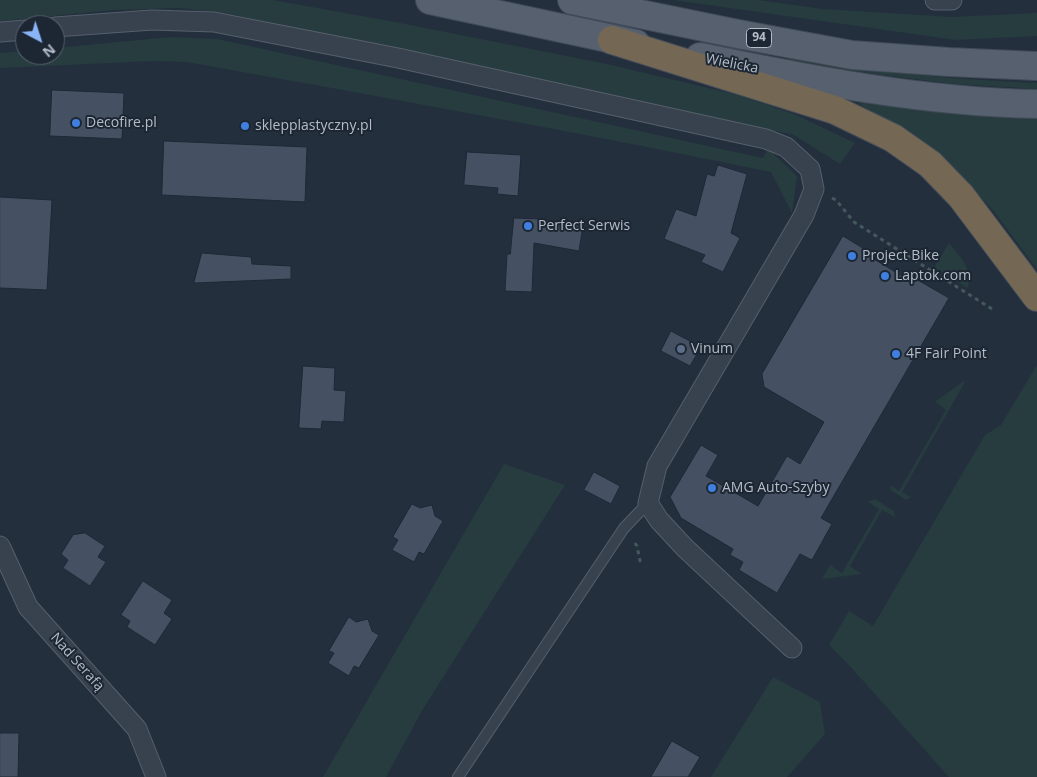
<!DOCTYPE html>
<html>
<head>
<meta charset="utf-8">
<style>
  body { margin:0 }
  #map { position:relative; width:1037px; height:777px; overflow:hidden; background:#242f3e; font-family:"Open Sans",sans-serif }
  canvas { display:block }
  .north { position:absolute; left:15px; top:15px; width:50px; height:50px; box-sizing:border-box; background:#1d2633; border:1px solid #59626f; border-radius:50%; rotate:140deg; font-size:14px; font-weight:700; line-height:20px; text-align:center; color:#b4bcc9 }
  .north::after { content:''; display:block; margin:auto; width:18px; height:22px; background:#8ab4f8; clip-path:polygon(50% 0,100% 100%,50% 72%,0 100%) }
</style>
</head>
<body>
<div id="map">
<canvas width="1037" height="777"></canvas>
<div class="north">N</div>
</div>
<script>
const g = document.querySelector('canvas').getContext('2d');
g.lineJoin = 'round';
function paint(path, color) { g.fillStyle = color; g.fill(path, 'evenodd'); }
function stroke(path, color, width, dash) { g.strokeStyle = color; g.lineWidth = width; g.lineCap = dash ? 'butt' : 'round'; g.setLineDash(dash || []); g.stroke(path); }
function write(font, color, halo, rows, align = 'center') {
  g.font = font + ' "Open Sans",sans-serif'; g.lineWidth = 4; g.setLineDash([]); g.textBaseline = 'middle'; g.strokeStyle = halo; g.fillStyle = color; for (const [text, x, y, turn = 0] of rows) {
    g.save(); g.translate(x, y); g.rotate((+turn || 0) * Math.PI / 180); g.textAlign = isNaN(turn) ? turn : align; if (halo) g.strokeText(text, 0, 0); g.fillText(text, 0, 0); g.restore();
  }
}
paint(new Path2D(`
  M 0,0 L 273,0 L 395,22 L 607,64 L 734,94 L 794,114 L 855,143 L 840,164 L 794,135 L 225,13 L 178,8 L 114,10 L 0,21 Z
  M 674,0 L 758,0 L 823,9 L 952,17 L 1037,13 L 1037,36 L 956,40 Z
  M 171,37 L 217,39 L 763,158 L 768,149 L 797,176 L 792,213 L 771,172 C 577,132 382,97 187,62 L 154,61 L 0,68 L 0,53 L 25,51 L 25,55 L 55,55 L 55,48 Z
  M 788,57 L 891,72 L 964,79 L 1037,83 L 1037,89 L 955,84 L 874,74 L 788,60 Z
  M 861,101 L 1037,117 L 1037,269 L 992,209 L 956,171 L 897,125 L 862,106 L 859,103 Z
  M 949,243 C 962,259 971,266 968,288 L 934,268 Z
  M 1037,365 L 1037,777 L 949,777 L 848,664 L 829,645 L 849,611 L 873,626 L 985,435 L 1001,425 Z
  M 964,381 L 965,382 L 902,492 L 911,497 L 906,500 L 891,490 L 890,485 L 899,491 L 946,410 L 935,402 Z
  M 504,464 L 565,485 L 423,709 L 386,777 L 323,777 Z
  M 875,499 L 894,511 L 895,517 L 882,510 L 850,566 L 862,574 L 822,579 L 830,565 L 842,573 L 879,509 L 868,502 Z
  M 773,677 L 820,702 L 825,734 L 787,777 L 711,777 Z`), '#263c3f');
const building = new Path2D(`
  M 52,90 L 124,93 L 122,139 L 50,136 Z
  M 164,141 L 307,147 L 305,202 L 162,195 Z
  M 467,152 L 521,155 L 518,196 L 497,194 L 498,188 L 464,185 Z
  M 718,165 L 747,174 L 731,233 L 740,238 L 723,272 L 701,262 L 705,255 L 664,239 L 676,209 L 696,216 L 707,174 L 714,176 Z
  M 0,197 L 52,200 L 47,290 L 0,288 Z
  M 514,218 L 541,219 L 583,226 L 579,251 L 534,243 L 532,292 L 505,291 L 507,254 L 510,254 Z
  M 843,236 L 866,250 L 864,253 L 907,279 L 909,275 L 949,298 L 821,518 L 832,524 L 812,560 L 800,554 L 777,593 L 739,570 L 743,562 L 730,555 L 733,549 L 681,518 L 670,497 L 701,445 L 718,455 L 706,476 L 758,506 L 787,456 L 800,464 L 824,422 L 764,387 L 762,374 Z
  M 202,253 L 251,257 L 252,264 L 291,266 L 291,279 L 194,283 Z
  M 671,331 L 701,347 L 690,366 L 661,351 Z
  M 303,366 L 335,368 L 334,390 L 346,391 L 344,422 L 322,421 L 321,429 L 299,428 Z
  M 594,472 L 620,486 L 611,504 L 584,490 Z
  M 412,504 L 420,508 L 432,505 L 435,516 L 443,521 L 424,554 L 419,552 L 414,562 L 392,550 L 398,540 L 393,537 Z
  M 85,533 L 105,546 L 98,557 L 106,562 L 90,586 L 63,568 L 68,560 L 61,554 L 73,535 Z
  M 143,581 L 172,600 L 164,613 L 172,619 L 155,645 L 127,627 L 130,621 L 121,615 Z
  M 349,617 L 356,622 L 368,619 L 372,631 L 379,635 L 359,668 L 354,666 L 349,676 L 328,663 L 334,653 L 329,651 Z
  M 0,733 L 19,733 L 18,777 L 0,777 Z
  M 672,741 L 700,757 L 688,777 L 651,777 Z`);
paint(building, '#455162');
stroke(building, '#1f2835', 1);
const lane = new Path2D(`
  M 458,777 L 624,528 L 648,503`);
const street = new Path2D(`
  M 935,0 L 952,0
  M 55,27 L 152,20 L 214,22 L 398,58 L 766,139 L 786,147 L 810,169 L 814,189 L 804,215 L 657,466 L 648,503 L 659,520 L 685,548 L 792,648
  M 0,32 L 25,30
  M 0,546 L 28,607 L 137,729 L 156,777`);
const primary = new Path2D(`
  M 430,0 L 636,44
  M 572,0 L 738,34 L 852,55 L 949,62 L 1037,66
  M 700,57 C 811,80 923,102 1037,104`);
const highway = new Path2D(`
  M 612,40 L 835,110 L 893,138 L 930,164 L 961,196 L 1037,297`);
stroke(lane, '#565f6c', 12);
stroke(street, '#565f6c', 21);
stroke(primary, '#414a57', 30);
stroke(highway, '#434c59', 30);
stroke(new Path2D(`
  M 832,198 L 836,200 L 854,222 L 992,309
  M 635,543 L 637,546 L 641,566`), '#44595c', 3, [4, 4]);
stroke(lane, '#38414e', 10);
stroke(street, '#38414e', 19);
stroke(primary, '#56606e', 28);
stroke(highway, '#746855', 28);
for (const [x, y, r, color] of [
  [76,123,5,"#3f7fe0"],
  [245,126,5,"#3f7fe0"],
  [528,226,5,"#3f7fe0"],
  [852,256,5,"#3f7fe0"],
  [885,276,5,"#3f7fe0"],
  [681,349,5,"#5c6f8a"],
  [896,354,5,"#3f7fe0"],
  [712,488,5,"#3f7fe0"]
]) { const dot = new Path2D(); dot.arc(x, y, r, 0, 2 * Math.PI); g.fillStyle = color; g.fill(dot); stroke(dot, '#1d2633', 2); }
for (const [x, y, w] of [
  [759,38,25]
]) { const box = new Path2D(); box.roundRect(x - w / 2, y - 9.5, w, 19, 4); g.fillStyle = '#1d2633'; g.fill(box); stroke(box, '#b4bcc9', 1); }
write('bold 12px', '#b4bcc9', null, [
  ["94",759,38]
]);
write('14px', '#b4bcc9', '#1d2633', [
  ["Wielicka",732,64,11],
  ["Nad Serafą",77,662,48]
]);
write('14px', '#b4bcc9', '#1d2633', [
  ["Decofire.pl",86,123],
  ["sklepplastyczny.pl",255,126],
  ["Perfect Serwis",538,226],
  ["Project Bike",862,256],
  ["Laptok.com",895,276],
  ["Vinum",691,349],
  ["4F Fair Point",906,354],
  ["AMG Auto-Szyby",722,488]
], 'left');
</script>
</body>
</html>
